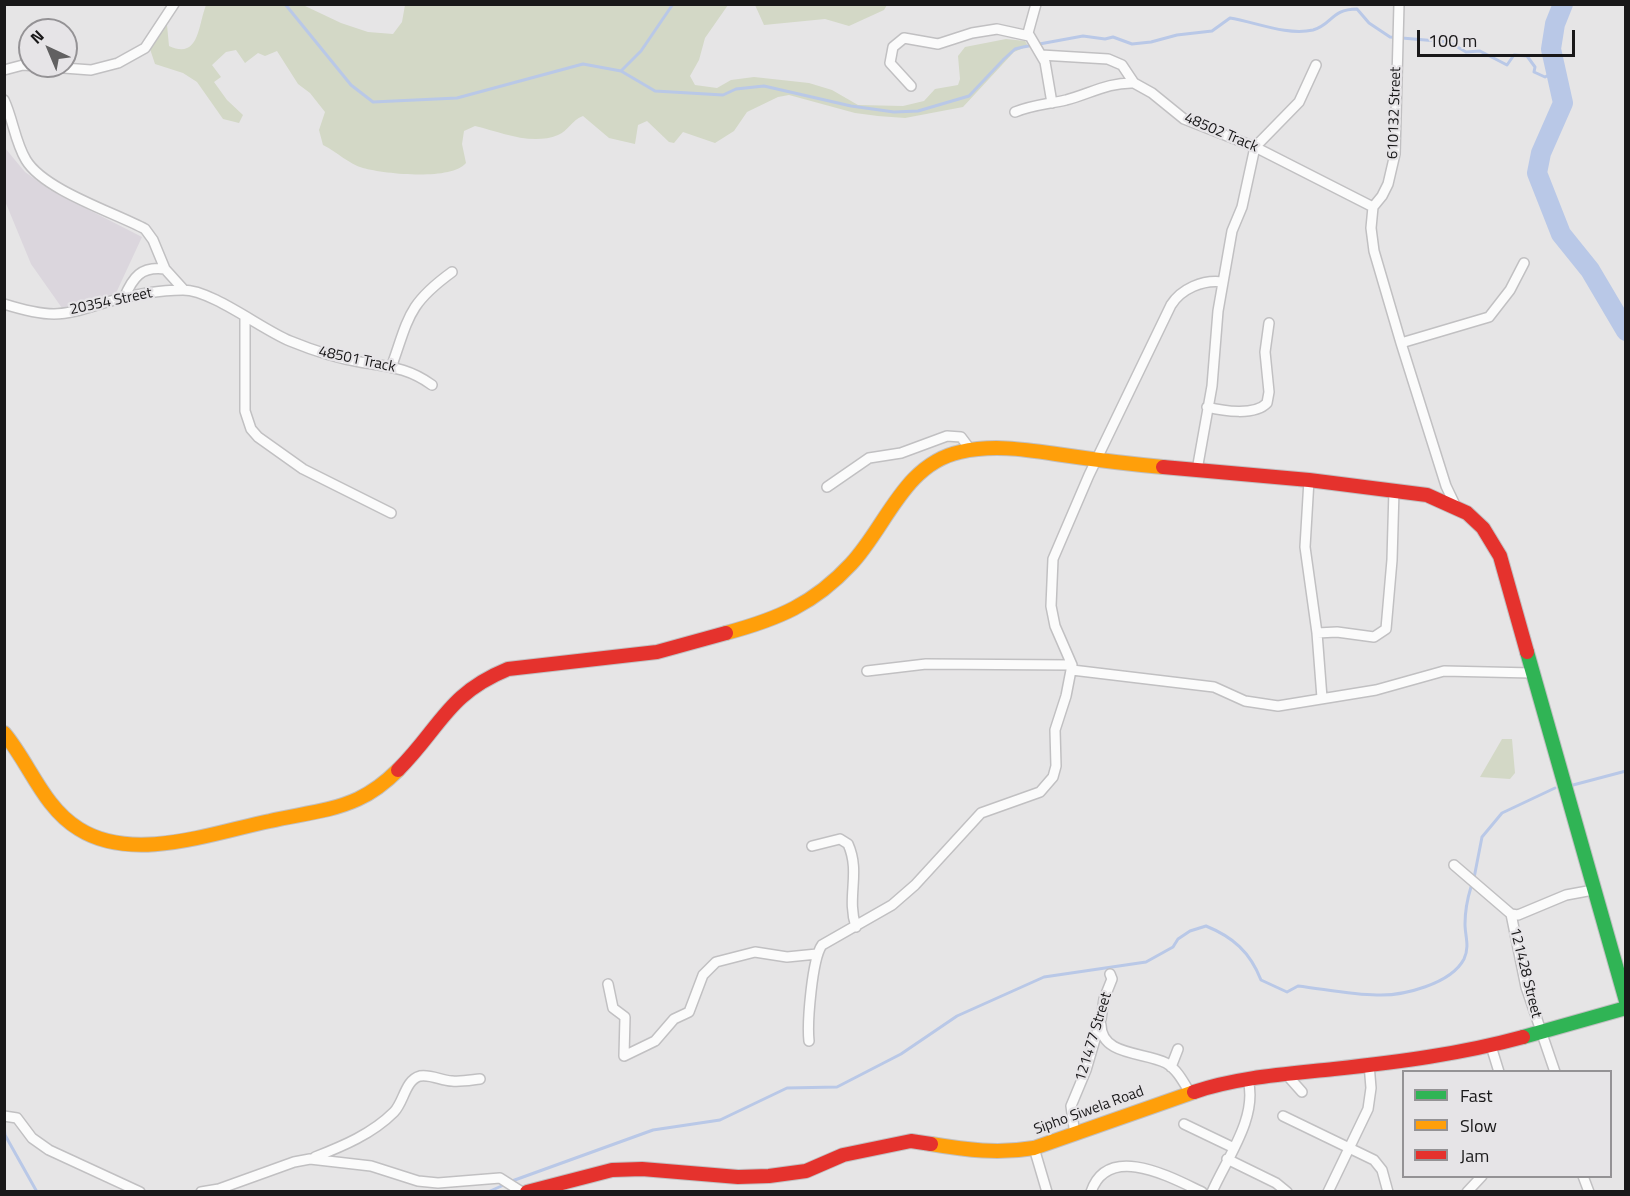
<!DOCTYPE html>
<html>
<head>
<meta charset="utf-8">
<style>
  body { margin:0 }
  #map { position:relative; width:1630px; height:1196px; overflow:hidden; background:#e6e5e6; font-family:"Titillium Web",sans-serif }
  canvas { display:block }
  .frame { position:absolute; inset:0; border:6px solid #191819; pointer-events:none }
  .legend { position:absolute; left:1402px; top:1070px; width:210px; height:108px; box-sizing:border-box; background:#e6e4e7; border:2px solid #949295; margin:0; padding:8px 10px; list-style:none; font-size:18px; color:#191819 }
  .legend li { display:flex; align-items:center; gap:12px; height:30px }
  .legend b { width:30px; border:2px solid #949295 }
  .north { position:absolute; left:18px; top:18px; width:60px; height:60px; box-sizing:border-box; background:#e6e4e7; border:2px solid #949295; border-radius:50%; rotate:316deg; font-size:16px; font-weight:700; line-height:24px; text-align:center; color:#191819 }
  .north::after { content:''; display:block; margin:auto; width:21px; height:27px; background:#616061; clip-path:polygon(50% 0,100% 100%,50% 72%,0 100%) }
  .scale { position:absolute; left:1417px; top:30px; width:158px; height:27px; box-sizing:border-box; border:3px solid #191819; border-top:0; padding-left:8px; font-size:18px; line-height:21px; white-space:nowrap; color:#191819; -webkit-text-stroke:4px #e6e4e7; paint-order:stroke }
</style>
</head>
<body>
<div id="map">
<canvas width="1630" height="1196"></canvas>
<div class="frame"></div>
<ul class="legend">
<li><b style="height:8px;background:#30b455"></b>Fast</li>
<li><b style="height:8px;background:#ff9f0a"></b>Slow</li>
<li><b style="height:8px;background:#e5322d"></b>Jam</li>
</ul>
<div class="north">N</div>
<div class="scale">100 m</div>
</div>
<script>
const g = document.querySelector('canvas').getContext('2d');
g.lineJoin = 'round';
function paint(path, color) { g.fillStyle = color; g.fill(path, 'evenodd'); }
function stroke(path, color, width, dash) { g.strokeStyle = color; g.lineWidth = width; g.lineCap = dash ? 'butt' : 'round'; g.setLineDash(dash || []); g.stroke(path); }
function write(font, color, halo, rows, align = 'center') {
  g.font = font + ' "Titillium Web",sans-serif'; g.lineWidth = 4.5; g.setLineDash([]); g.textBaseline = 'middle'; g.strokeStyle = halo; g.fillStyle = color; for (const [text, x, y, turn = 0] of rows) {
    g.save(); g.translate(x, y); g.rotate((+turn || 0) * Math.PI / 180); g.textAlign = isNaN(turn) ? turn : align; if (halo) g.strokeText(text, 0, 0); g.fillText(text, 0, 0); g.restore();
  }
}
paint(new Path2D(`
  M 5,148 L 25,172 L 50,190 L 142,237 L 116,293 L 62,308 L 31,264 L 5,201 Z`), '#dbd6dd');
paint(new Path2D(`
  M 206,5 L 303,5 L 341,23 L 368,32 L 393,34 L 402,22 L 405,5 L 728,5 L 705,38 L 699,60 L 690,76 L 695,85 L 717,88 L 731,80 L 754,77 L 809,83 L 832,90 L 858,105 L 903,106 L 924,101 L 935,89 L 958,85 L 960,79 L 958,56 L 965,47 L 1006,39 L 1025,41 L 1028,46 L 1014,52 L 963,107 L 905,118 L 878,116 L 855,113 L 789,95 L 778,97 L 747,112 L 734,131 L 715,143 L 683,132 L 674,143 L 669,142 L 647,121 L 638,125 L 635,144 L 609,138 L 583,116 C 572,120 568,131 558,135 C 531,146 501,132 475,126 L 464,131 L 462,144 L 466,163 C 451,181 385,174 363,168 C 349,164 337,152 323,145 L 319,130 L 325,112 L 310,93 L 298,84 L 277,51 L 265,56 L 258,53 L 245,63 L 236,50 L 226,52 L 212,65 L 221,77 L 214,82 L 227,100 L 243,115 L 239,123 L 223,119 L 197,82 L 183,73 L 155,64 L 150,49 L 163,25 L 167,25 L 169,46 C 199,60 198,26 206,5 Z
  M 755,5 L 887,5 L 884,10 L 849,26 L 825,19 L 764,25 Z
  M 1502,739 L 1512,739 L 1515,773 L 1510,779 L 1480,777 Z`), '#d3d8c6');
stroke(new Path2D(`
  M 285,4 L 351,85 L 373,102 L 457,98 L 583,64 L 621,71 L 655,91 L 723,95 L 736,89 L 764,86 L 851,106 L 894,112 L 918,111 L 969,96 L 1004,59 L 1015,49 L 1023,47 L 1083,36 L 1105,39 L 1113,37 L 1132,44 L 1151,42 L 1177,35 L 1212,31 L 1230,18 C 1255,22 1287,36 1313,30 C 1332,25 1331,9 1357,9 L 1369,23 L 1390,37 L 1449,42 L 1466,52 L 1480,51 L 1507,65 L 1514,55 L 1527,56 L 1535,67 L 1534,72 L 1545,77 L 1556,71
  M 621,71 L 641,51 L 673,4
  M 1573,785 L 1626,771
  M 1474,878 L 1482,837 L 1502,813 L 1555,788
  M 4,1126 L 5,1135 L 37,1192
  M 512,1181 L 653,1130 L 720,1120 L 787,1088 L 837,1087 L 901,1054 L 957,1016 L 1044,977 L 1146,962 L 1173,947 L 1178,939 L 1190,931 L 1206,926 C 1233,937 1250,952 1261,980 L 1287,992 L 1298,986 C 1324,989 1351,995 1377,995 C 1403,996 1451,984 1464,959 C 1470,946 1465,936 1465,924 C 1465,911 1467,900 1471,887
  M 488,1192 L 506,1184`), '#b9c8e7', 3);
stroke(new Path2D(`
  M 1563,4 L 1555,24 L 1551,49 L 1563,103 L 1541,153 L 1537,173 L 1561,234 L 1590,270 L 1626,331`), '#b9c8e7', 20);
const street = new Path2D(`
  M 1036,4 L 1028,33 L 1045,62 L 1052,103
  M 1399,4 L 1395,154 L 1388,184 L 1382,196 L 1373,207 L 1371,228 L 1374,251 L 1401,343 L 1446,486 L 1456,507
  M 1041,55 L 1108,59 L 1122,65 L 1134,83 L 1152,93 L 1184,119 L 1255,147 L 1373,207
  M 4,70 L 23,65 L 91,70 L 118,63 L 145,48 L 174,4
  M 911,86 L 890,63 L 893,47 L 904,38 L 938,44 L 972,33 L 997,29 L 1029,36
  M 4,100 C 13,119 15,142 26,160 C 44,190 113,212 145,229 L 153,240 L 165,269 L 184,290
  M 1015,112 C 1032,105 1048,104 1066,100 C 1089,94 1109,82 1134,83
  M 124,298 C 133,277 141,266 165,269
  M 4,304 C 20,309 37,314 54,314 C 72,314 90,307 107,302 C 132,295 157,290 183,290 C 212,290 261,329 290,341 C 312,350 336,358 360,362 C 388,367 407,367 432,385
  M 245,317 L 245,411 L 251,429 L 258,437 L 303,469 L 391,513
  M 1401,343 L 1489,317 L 1510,290 L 1524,263
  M 392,365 C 409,317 408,304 452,272
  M 1207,407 C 1223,411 1255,416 1267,403 L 1269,392 L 1265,352 L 1269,323
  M 1197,470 L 1212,386 L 1218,311 L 1232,231 L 1242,207 L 1255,147 L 1299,102 L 1316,65
  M 1309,480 L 1305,547 L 1317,633 L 1322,698
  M 827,487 L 869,458 L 901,453 L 947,436 L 961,437 L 970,449
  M 1317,633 L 1337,632 L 1374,637 L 1386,629 L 1392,560 L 1394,490
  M 1072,670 L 1214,687 L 1245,701 L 1278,706 L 1376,690 L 1444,671 L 1532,673
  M 867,671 L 926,664 L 1072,665
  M 812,846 L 840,839 L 848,844 C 861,873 846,897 856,927
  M 1454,865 L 1511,914 L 1518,915 L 1566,895 L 1593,890
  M 1511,914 L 1526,987 L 1555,1072
  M 608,984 L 613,1008 L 625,1017 L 624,1056 L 655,1041 L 674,1019 L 689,1012 L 703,975 L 716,962 L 755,952 L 787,957 L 817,954
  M 1101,1025 C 1101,1056 1146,1052 1166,1063 C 1177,1069 1184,1083 1190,1093
  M 809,1041 C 807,1023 812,959 822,945 L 892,905 L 915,885 L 981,813 L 1040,792 L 1053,777 L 1056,766 L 1055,730 L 1066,696 L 1072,665 L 1055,626 L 1051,606 L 1053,559 L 1089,475 L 1171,305 C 1181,289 1203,279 1223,282
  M 1491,1046 L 1499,1072
  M 1171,1067 L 1178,1049
  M 1286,1074 L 1302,1092
  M 4,1116 L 17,1118 L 32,1138 L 49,1150 L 140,1192
  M 1283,1116 L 1374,1160 L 1382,1170 L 1388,1192
  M 1184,1124 L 1232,1147
  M 1075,1135 L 1071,1106 L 1086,1070 L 1101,1019 L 1104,999 L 1112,979 L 1110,974
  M 1034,1148 L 1047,1192
  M 315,1157 C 343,1146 372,1134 394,1112 C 404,1102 405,1080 420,1076 C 431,1074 442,1081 452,1081 C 461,1082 471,1080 480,1079
  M 1227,1159 L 1276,1183 L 1287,1192
  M 1583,1176 L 1589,1192
  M 201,1192 L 219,1189 L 294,1162 L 310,1159 L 371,1166 L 418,1181 L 438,1183 L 500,1178 L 522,1192
  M 1091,1192 C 1108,1142 1172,1178 1202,1192
  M 1212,1192 C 1227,1158 1258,1117 1248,1080
  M 1328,1192 L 1368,1109 L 1371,1088 L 1369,1064
  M 1467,1192 L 1482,1176`);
const fast = new Path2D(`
  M 1527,652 L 1626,1001
  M 1523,1037 L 1626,1008`);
const slow = new Path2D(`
  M 726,633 C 778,619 814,604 851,564 C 886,527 904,464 960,452 C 995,444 1028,450 1063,455 C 1097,460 1130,464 1163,467
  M 4,733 C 30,764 43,807 79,829 C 133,863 212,833 270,821 C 299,814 330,812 358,799 C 373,792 387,781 398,770
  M 931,1144 C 967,1150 998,1154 1034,1148 L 1194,1092`);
const jam = new Path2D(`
  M 1163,467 L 1309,480 L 1427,495 L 1467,513 L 1483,528 L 1500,556 L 1527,652
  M 398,770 C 441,727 447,694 508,669 L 657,652 L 726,633
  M 1194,1092 C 1238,1077 1288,1074 1334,1069 C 1398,1062 1461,1054 1523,1037
  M 527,1192 L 612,1170 L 642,1169 L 738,1177 L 769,1176 L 806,1171 L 843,1155 L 911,1141 L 931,1144`);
stroke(street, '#c1c0c2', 12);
stroke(fast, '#c1c0c2', 16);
stroke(slow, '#c1c0c2', 16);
stroke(jam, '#c1c0c2', 16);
stroke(street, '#fbfbfb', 9);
stroke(fast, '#30b455', 14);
stroke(slow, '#ff9f0a', 14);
stroke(jam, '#e5322d', 14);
write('15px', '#191819', '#e6e4e7', [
  ["610132 Street",1395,113,-88],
  ["48502 Track",1221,133,23],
  ["20354 Street",111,302,-12],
  ["48501 Track",357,360,12],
  ["121428 Street",1525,973,76],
  ["121477 Street",1094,1037,-73],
  ["Sipho Siwela Road",1089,1111,-20]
]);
</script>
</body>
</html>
